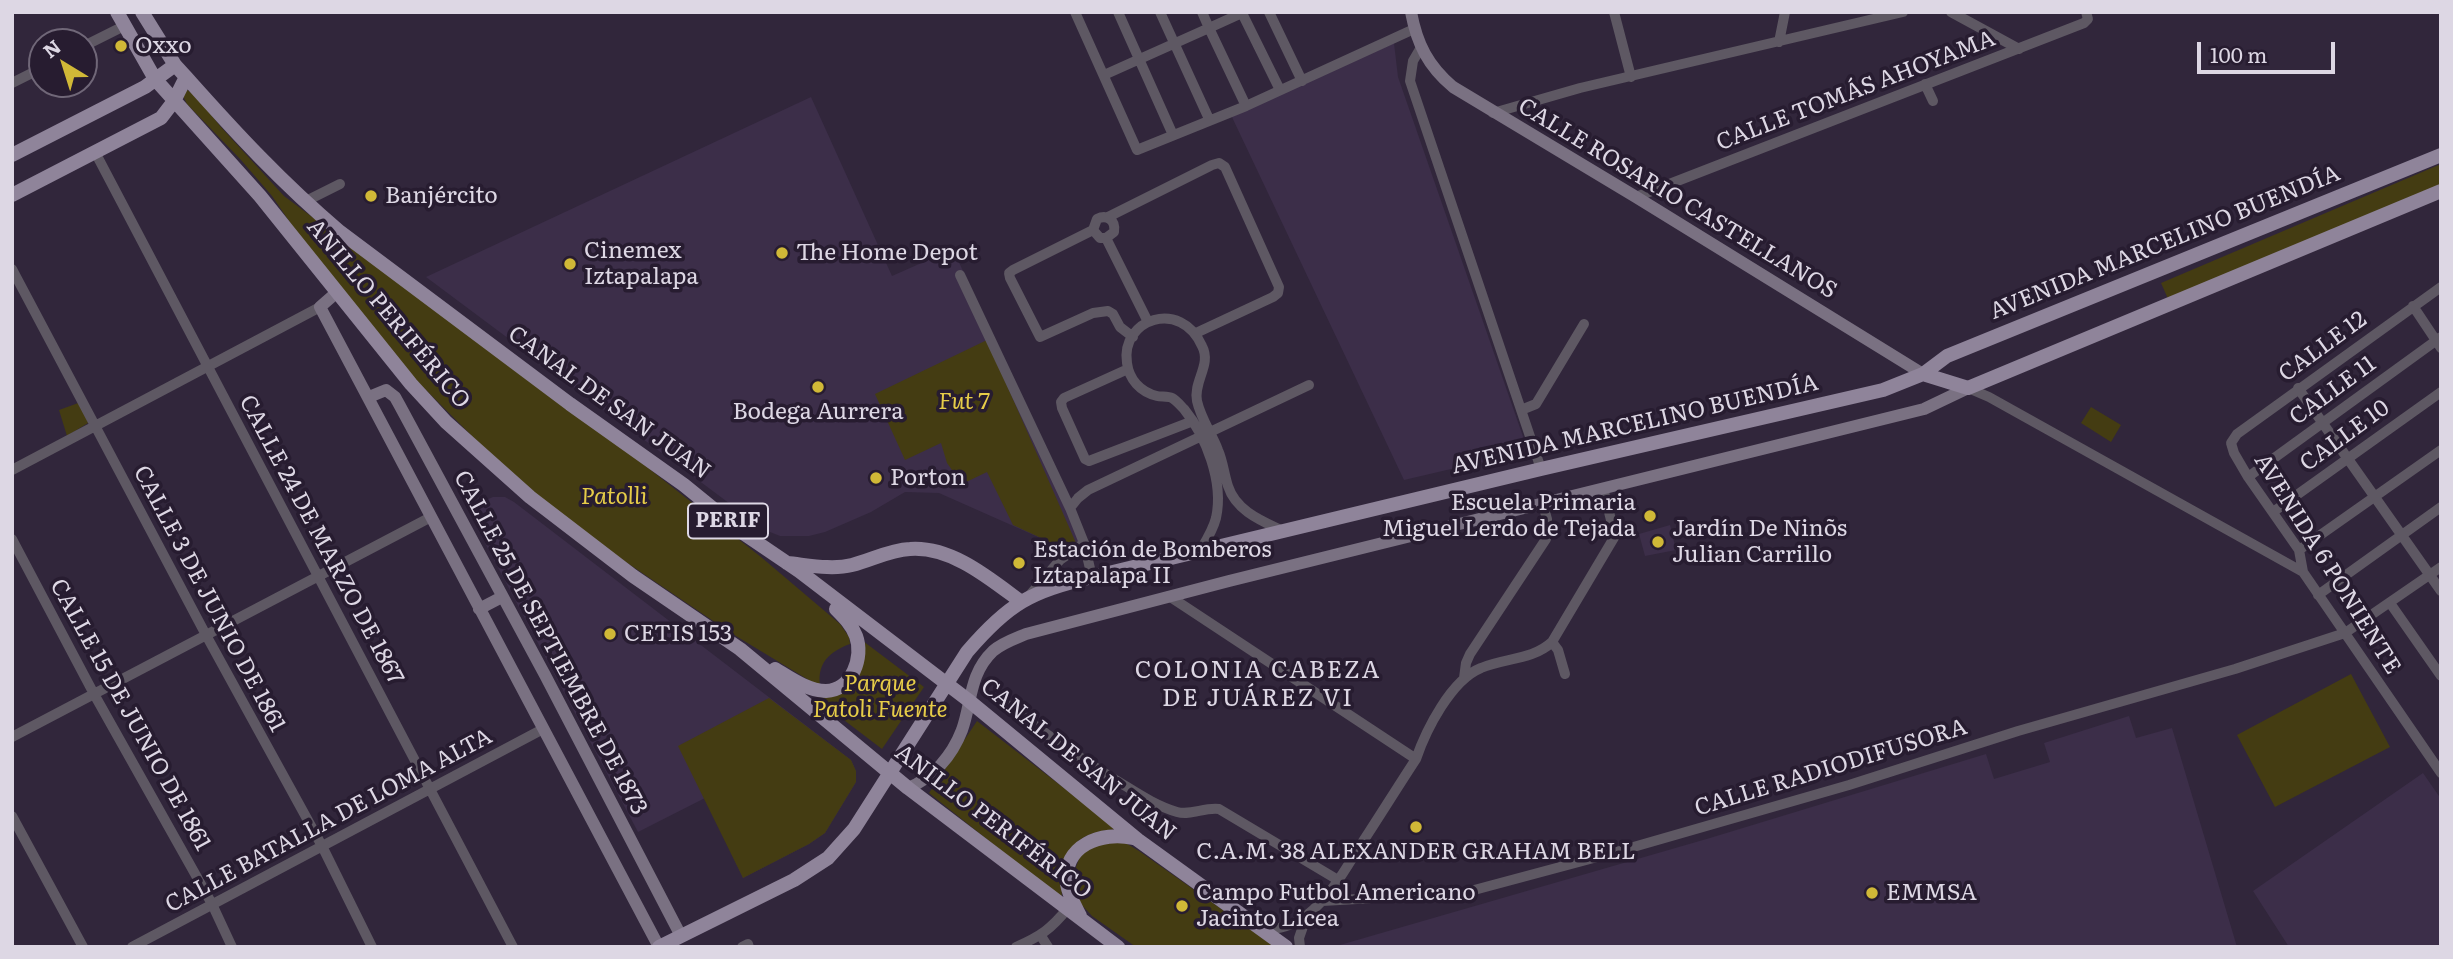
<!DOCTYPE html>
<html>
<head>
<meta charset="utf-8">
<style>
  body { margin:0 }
  #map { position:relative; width:2453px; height:959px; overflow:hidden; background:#31263b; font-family:Literata,serif }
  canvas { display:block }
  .frame { position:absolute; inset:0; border:14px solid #ddd7e4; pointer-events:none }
  .north { position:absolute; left:28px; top:28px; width:70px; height:70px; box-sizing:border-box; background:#271c30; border:2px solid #706778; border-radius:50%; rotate:322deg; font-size:19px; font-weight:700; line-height:28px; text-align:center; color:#ddd7e4 }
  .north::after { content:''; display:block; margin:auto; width:24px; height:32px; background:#d0b837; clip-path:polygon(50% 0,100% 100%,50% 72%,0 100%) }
  .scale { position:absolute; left:2197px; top:42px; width:138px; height:32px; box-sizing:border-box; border:4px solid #ddd7e4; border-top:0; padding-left:9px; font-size:21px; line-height:24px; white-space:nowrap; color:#ddd7e4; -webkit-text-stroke:5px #271c30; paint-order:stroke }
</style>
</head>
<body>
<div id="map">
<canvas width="2453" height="959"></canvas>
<div class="frame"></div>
<div class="north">N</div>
<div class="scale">100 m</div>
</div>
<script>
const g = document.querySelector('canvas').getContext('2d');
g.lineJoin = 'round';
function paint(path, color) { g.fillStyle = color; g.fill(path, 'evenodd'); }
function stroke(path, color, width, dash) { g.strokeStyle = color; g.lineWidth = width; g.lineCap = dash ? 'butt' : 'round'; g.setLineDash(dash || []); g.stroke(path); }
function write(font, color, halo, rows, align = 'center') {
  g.font = font + ' Literata,serif'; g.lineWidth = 7; g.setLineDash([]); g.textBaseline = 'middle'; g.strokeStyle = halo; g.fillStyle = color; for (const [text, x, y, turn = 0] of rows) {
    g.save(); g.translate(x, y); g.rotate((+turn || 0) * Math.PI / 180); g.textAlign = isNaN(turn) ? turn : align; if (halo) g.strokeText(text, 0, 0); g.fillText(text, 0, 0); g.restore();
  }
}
paint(new Path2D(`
  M 1394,43 L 1398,77 L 1528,451 L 1404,480 L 1231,115 Z
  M 811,97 L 892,276 L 953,249 L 1085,540 L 1076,543 L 1054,544 L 939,493 L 905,492 L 871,512 L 825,532 L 809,536 L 780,536 L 765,530 L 426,277 Z
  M 493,497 L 505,497 L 514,502 L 851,760 L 856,771 L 856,782 L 825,833 L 809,844 L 743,878 L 705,798 L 638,832 L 477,528 L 479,509 L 486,500 Z
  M 1670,525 L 1676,550 L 1645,556 L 1639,534 Z
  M 2129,716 L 2136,738 L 2172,728 L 2237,947 L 1333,947 L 1710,838 L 1986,754 L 1994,779 L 2050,762 L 2044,743 Z
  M 2423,773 L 2441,799 L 2441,947 L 2289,947 L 2253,891 Z`), '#3c2e49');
paint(new Path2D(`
  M 186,89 L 197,97 L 220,126 L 284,196 L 638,460 L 761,557 L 840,624 L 849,637 L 850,644 C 831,651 817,662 820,685 L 812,682 L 731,633 L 620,558 L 543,500 L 480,444 L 401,365 L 298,234 L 272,196 L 241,160 L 187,104 L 183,96 Z
  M 2441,164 L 2441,188 L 2169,301 L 2161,283 Z
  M 987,340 L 1076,543 L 1054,544 L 1013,525 L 987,472 L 962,484 L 947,463 L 941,443 L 905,460 L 875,394 Z
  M 81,402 L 88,423 L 67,436 L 59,410 Z
  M 2091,407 L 2121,425 L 2111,442 L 2081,423 Z
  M 863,641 L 924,687 L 882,749 L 815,698 L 831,697 L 841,693 Z
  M 2351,674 L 2390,747 L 2275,807 L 2237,735 Z
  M 769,698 L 851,760 L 856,771 L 856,782 L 825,833 L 809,844 L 743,878 L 678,746 Z
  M 977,721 L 1117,829 C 1069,833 1061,854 1062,899 L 929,793 Z
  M 1108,840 L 1124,842 L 1139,851 L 1275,947 L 1136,947 L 1092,916 L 1080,903 L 1074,889 L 1074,873 L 1080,856 L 1093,846 Z`), '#443c12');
stroke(new Path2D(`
  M 1075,12 L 1137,150 L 1246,106 L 1209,28 L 1242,13 L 1280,90
  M 1118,12 L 1173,135
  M 1160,12 L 1209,119
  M 1269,12 L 1302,81
  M 1614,12 L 1631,77
  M 1951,12 L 2019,49
  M 1779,42 L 1785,12
  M 84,46 L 124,26
  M 1420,49 L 1413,61 L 1410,81 L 1541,469
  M 1104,75 L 1209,28 L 1202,12
  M 12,83 L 42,68
  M 1925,84 L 1933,101
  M 1246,106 L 1414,29
  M 1493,113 L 1580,88 L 1903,12
  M 95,152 L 513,947
  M 1636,197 L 2084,23 L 2088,19 L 2086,12
  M 304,202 L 340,184
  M 1108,217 L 1212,165 L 1219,163 L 1225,167 L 1279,287 L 1278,293 L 1273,297 L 1196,333
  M 1093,230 L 1013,270 L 1009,273 L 1010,278 L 1040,337 L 1093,313 L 1108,311 L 1113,314 L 1120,327 L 1133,337
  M 1106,238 L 1114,232 C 1116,220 1107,214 1097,219 L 1093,230 L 1100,238 L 1106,238 L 1148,322
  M 12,269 L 206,635 L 322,846 L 372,947
  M 960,275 L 1070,508 L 1084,543 L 1092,577
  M 2441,287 L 2237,434 L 2231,443 L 2234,453 L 2248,477 L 2299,550 L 2303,572 L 2441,773
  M 2413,306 L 2441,348
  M 1128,369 L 1064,398 L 1061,402 L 1062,408 L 1085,459 L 1089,461 L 1193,421
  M 1968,388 L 1989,397 L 2303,572
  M 2298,388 L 2441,591
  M 1521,410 L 1536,404 L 1584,324
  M 12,470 L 320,307
  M 2248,477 L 2441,337
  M 1070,508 L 1078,498 L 1088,490 L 1309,385
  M 2273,512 L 2441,392
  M 12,539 L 94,694 L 212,904 L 232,947
  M 2299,550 L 2441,450
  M 1200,551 C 1206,541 1213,530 1216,518 C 1224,482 1206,436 1184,409 C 1181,406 1176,400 1172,398 C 1168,396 1161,397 1157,396 C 1140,392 1129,379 1127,363 C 1120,319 1181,298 1202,346 C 1212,365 1193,381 1197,401 C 1201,419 1212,434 1218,450 C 1223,461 1224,474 1228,486 C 1236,511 1262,521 1283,531
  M 2318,595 L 2441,507
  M 1029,596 L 1060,560 L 1084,543
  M 1169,596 L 1416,759
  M 2390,603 L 2441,676
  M 1552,642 L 1558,650 L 1565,674
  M 1464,678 L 1466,663 L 1470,654 L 1546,539 L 1547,519 L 1543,505
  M 999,699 C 1038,728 1077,757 1119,782 C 1137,793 1156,806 1177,812 C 1191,816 1204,807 1219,809 L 1338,880
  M 12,737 L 431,517
  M 12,816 L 83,947
  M 1322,901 L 1463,893 L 1616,852 L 1849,785 L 2018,731 L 2235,669 L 2345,633 L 2441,567
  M 1262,930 C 1279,929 1293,926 1307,915 C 1330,897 1345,870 1360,846 C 1379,817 1397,788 1416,759 C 1426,730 1451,680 1481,668 C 1504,658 1533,660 1552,642 L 1615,536 L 1603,488
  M 1041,936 L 1048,947
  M 132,947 L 543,729
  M 742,947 L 748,944 L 749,947
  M 1016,947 C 1041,936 1051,929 1068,908
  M 1300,947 L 1299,938 L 1307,915`), '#5e5863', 10);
stroke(new Path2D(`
  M 1411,12 C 1417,44 1428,66 1453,87 L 1636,197 L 1923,374
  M 336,293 L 320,307 L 659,947
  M 369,397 L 386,390 L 395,397 L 400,406 L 545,675 L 681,936
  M 479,609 L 502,597
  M 908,788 C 933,778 952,756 962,730 C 972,702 969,674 993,651 C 1002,643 1014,639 1026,634 L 1229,581 L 1924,409 L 1968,388`), '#7a7182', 12);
stroke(new Path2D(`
  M 117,12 L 155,79 L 260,196 L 411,384 L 446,422 L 530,497 L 633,576 L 740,649 L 908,788 L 1118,947
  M 142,12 L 175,65 L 186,77 C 235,132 283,184 339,231 L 570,404 L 684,485 L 743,533 L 799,571 L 968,700 L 1138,840 L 1286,947
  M 12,155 L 145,87 L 175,65
  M 12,195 L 161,118 L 174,101 L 186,77
  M 1923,374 L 1968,388 L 2441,191
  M 787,563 C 808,565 832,570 852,565 C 872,560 889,550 910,549 C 951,546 989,578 1020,601
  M 775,669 C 790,678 808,691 826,691 C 852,690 864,657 856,636 C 852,625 844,617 836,609
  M 1080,916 C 1075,906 1069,896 1067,884 C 1062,845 1102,831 1133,838
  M 659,947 L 794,880 L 828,858 L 854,829 L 967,652 C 1009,603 1030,592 1092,577 L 1541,469 L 1883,390 L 1923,374 L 1947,356 L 2441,155`), '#8f849a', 14);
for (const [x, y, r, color] of [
  [121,46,7,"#d0b837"],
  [371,196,7,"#d0b837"],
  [782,253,7,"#d0b837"],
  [570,264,7,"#d0b837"],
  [818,387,7,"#d0b837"],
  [876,478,7,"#d0b837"],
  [1650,516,7,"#d0b837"],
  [1658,542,7,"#d0b837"],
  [1019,563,7,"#d0b837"],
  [610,634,7,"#d0b837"],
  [1416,827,7,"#d0b837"],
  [1872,893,7,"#d0b837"],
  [1182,906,7,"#d0b837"]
]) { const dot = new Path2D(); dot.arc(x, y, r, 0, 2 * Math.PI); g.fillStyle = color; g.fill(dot); stroke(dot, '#271c30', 2.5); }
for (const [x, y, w] of [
  [728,521,80]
]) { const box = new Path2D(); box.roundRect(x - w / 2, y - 17.5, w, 35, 5); g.fillStyle = '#271c30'; g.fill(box); stroke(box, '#ddd7e4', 2); }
write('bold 21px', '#ddd7e4', null, [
  ["PERIF",728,521]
]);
write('23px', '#ddd7e4', '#271c30', [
  ["Oxxo",135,46],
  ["Banjército",385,196],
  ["Cinemex",584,251],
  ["Iztapalapa",584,277],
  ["The Home Depot",796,253],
  ["Bodega Aurrera",818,412,"center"],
  ["Porton",890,478],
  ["Escuela Primaria",1636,503,"right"],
  ["Miguel Lerdo de Tejada",1636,529,"right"],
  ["Jardín De Ninõs",1672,529],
  ["Julian Carrillo",1672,555],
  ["Estación de Bomberos",1033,550],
  ["Iztapalapa II",1033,576],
  ["CETIS 153",624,634],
  ["C.A.M. 38 ALEXANDER GRAHAM BELL",1416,852,"center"],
  ["Campo Futbol Americano",1196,893],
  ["Jacinto Licea",1196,919],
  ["EMMSA",1886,893]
], 'left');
write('23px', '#ddd7e4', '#271c30', [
  ["CALLE TOMÁS AHOYAMA",1856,91,-21],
  ["CALLE ROSARIO CASTELLANOS",1677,199,31],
  ["AVENIDA MARCELINO BUENDÍA",2165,243,-22],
  ["ANILLO PERIFÉRICO",388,314,50],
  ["CALLE 12",2323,347,-36],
  ["CALLE 11",2333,391,-36],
  ["CANAL DE SAN JUAN",609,403,36],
  ["AVENIDA MARCELINO BUENDÍA",1635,425,-13],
  ["CALLE 10",2345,436,-36],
  ["CALLE 24 DE MARZO DE 1867",321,540,62],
  ["AVENIDA 6 PONIENTE",2327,564,58],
  ["CALLE 3 DE JUNIO DE 1861",209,599,62],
  ["CALLE 25 DE SEPTIEMBRE DE 1873",550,643,62],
  ["CALLE 15 DE JUNIO DE 1861",130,715,61],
  ["CANAL DE SAN JUAN",1078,760,39],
  ["CALLE RADIODIFUSORA",1831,768,-17],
  ["CALLE BATALLA DE LOMA ALTA",329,821,-28],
  ["ANILLO PERIFÉRICO",993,822,37]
]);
write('italic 23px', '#e6cc48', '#271c30', [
  ["Fut 7",964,402],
  ["Patolli",614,497],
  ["Parque",880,684],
  ["Patoli Fuente",880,710]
]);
g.letterSpacing = '2px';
write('24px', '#ddd7e4', '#271c30', [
  ["COLONIA CABEZA",1258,671],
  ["DE JUÁREZ VI",1258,699]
]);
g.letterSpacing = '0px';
</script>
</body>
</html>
